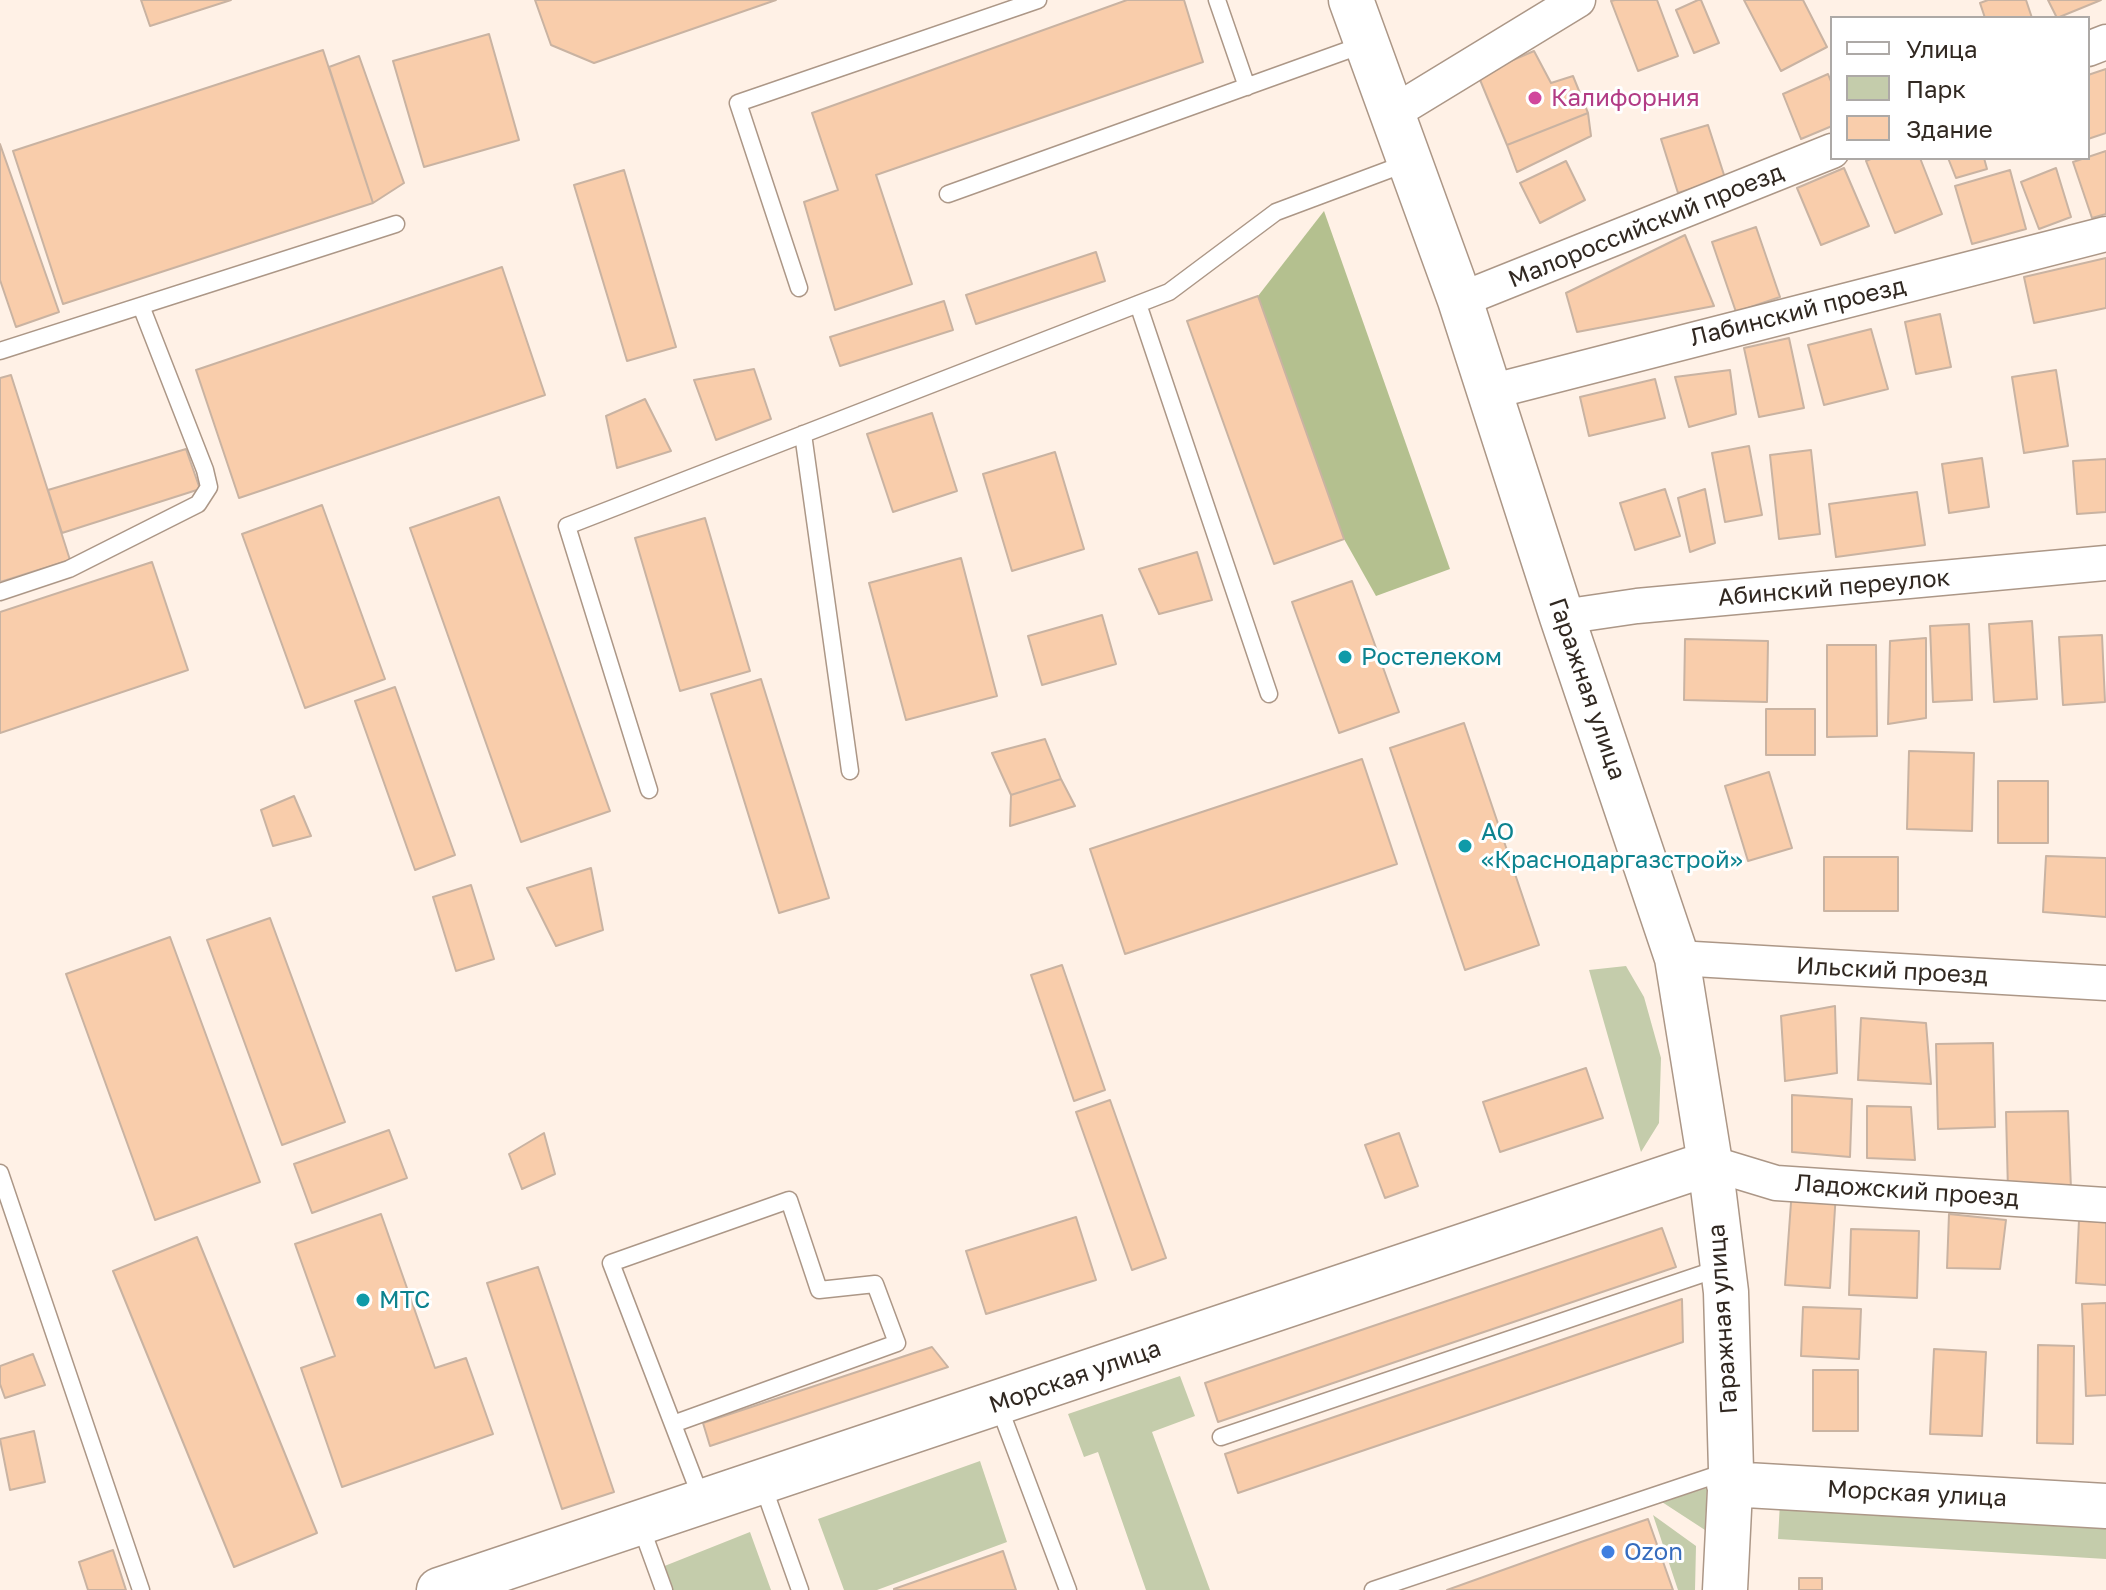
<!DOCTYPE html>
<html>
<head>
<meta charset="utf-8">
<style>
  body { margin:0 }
  #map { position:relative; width:2106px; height:1590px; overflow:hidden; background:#fff1e6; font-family:"Golos Text",sans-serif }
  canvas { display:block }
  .legend { position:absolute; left:1830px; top:16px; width:260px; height:144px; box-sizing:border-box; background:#fff; border:2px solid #ada9a6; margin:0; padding:10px 14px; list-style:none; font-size:24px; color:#312821 }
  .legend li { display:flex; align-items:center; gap:16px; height:40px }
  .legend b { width:40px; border:2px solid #ada9a6 }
</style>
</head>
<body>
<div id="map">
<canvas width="2106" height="1590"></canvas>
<ul class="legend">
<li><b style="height:10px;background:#fff"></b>Улица</li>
<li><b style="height:22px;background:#c4ccab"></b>Парк</li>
<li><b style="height:22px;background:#f9cdab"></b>Здание</li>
</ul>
</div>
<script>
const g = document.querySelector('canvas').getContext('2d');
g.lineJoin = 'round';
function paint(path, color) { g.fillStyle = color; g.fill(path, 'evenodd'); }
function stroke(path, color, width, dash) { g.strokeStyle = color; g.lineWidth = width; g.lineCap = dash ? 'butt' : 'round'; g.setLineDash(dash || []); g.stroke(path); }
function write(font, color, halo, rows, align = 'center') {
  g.font = font + ' "Golos Text",sans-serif'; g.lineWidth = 6; g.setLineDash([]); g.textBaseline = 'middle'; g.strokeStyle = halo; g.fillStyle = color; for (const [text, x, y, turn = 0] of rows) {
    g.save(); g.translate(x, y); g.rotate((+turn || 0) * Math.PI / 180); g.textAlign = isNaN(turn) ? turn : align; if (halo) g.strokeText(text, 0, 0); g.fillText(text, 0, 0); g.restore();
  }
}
paint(new Path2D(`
  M 1626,966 L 1644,997 L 1661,1058 L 1659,1123 L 1641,1152 L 1589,970 Z
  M 1180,1376 L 1195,1416 L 1152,1432 L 1210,1590 L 1146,1590 L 1098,1452 L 1084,1457 L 1068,1414 Z
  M 980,1461 L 1007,1542 L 877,1590 L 844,1590 L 818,1519 Z
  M 1707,1488 L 1705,1530 L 1662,1502 Z
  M 1780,1502 L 2106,1523 L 2106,1559 L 1778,1539 Z
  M 1653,1515 L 1696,1546 L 1695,1590 L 1678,1590 Z
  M 750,1532 L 771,1590 L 664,1590 L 657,1569 Z`), '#c4ccab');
paint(new Path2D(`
  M 1324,211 L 1450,569 L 1376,596 L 1344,539 L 1258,296 Z`), '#b4c08f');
const building = new Path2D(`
  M 141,0 L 231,0 L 150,26 Z
  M 535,0 L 776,0 L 594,63 L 551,45 Z
  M 1127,0 L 1184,0 L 1203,62 L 876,175 L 912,284 L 835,310 L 804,202 L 838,190 L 812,113 Z
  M 1615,0 L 1657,0 L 1678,56 L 1638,71 L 1611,1 Z
  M 1698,0 L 1701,0 L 1719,43 L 1694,53 L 1676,10 Z
  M 1744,0 L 1803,0 L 1827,47 L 1781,71 Z
  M 1988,0 L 2026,0 L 2032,18 L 1985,18 L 1980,3 Z
  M 2048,0 L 2101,0 L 2057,18 Z
  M 489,34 L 519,140 L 424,167 L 393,61 Z
  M 323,50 L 373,203 L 63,304 L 13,151 Z
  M 1534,51 L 1551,83 L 1573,76 L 1588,113 L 1507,145 L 1478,75 Z
  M 359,56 L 404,183 L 373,203 L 329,67 Z
  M 2106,69 L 2106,133 L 2088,139 L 2088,75 Z
  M 1828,74 L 1832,84 L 1832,126 L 1801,139 L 1783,94 Z
  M 1588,113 L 1591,136 L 1517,172 L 1507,145 Z
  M 1708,125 L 1725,178 L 1678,193 L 1661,139 Z
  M 0,144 L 59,312 L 16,327 L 0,280 Z
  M 2106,151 L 2106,214 L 2092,218 L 2073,162 Z
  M 1873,158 L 1920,158 L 1942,214 L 1895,233 L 1866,161 Z
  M 1948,158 L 1984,158 L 1987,169 L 1956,178 Z
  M 1566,161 L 1585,200 L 1540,223 L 1520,183 Z
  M 1844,168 L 1869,226 L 1821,245 L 1797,188 Z
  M 2056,168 L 2071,217 L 2039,229 L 2021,182 Z
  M 624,170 L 676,347 L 627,361 L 574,185 Z
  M 2010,170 L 2026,229 L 1972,244 L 1955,186 Z
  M 1756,227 L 1780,297 L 1736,312 L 1712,242 Z
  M 1685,235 L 1714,306 L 1577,332 L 1566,293 Z
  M 1096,252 L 1105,281 L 976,324 L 966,295 Z
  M 2106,258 L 2106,308 L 2034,323 L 2024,277 Z
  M 502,267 L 545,395 L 239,498 L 196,370 Z
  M 1258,296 L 1344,539 L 1274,564 L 1187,321 Z
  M 944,301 L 953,330 L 840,366 L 830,337 Z
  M 1940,314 L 1951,367 L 1916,374 L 1905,322 Z
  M 1871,329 L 1888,389 L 1824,405 L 1808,345 Z
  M 1789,338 L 1804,408 L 1759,417 L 1744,348 Z
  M 754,369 L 771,419 L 716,440 L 694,380 Z
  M 1730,370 L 1736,414 L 1689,427 L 1675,377 Z
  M 2056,370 L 2068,446 L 2024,453 L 2012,377 Z
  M 11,375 L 70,560 L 0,582 L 0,378 Z
  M 1655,379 L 1665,418 L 1589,436 L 1580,397 Z
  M 645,399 L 671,451 L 617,468 L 606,416 Z
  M 932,413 L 957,491 L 893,512 L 867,434 Z
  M 1749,446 L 1762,515 L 1725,522 L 1712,453 Z
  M 186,449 L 200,489 L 62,533 L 48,490 Z
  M 1811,450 L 1820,534 L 1779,539 L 1770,455 Z
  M 1055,452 L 1084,549 L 1012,571 L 983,474 Z
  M 1982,458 L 1989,507 L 1949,513 L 1942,464 Z
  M 2106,459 L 2106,512 L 2077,514 L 2073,461 Z
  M 1665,489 L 1680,536 L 1635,550 L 1620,503 Z
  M 1705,489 L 1715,543 L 1690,552 L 1678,498 Z
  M 1917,492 L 1925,545 L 1836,557 L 1829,504 Z
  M 499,497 L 610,811 L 521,842 L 410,528 Z
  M 322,505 L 385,679 L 305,708 L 242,534 Z
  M 705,518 L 750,671 L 680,691 L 635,538 Z
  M 1197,552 L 1212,600 L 1159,614 L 1139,569 Z
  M 961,558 L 997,696 L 906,720 L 869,583 Z
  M 152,562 L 188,670 L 0,733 L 0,612 Z
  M 1352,581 L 1399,712 L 1339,733 L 1292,602 Z
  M 1102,615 L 1116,664 L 1042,685 L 1028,636 Z
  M 2032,621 L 2037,699 L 1994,702 L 1989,624 Z
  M 1969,624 L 1972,700 L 1933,702 L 1930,626 Z
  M 2102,635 L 2105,702 L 2063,705 L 2059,637 Z
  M 1926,638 L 1926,718 L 1888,724 L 1890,641 Z
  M 1685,639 L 1768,641 L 1767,702 L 1684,700 Z
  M 1827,645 L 1876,645 L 1877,736 L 1827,737 Z
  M 761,679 L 829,898 L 779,913 L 711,694 Z
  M 395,687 L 455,855 L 415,870 L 355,701 Z
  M 1766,709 L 1815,709 L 1815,755 L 1766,755 Z
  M 1464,723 L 1539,945 L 1465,970 L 1390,748 Z
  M 1045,739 L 1061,779 L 1011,795 L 992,753 Z
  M 1909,751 L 1974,753 L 1972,831 L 1907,829 Z
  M 1362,759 L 1397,864 L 1125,954 L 1090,849 Z
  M 1769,772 L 1792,848 L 1748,861 L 1725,786 Z
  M 1061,779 L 1075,806 L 1010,826 L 1011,795 Z
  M 1998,781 L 2048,781 L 2048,843 L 1998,843 Z
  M 294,796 L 311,836 L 273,846 L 261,810 Z
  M 2046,856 L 2106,858 L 2106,917 L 2043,912 Z
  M 1824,857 L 1898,857 L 1898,911 L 1824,911 Z
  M 591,868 L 603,930 L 556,946 L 527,888 Z
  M 471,885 L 494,959 L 456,971 L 433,897 Z
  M 270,918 L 345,1122 L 282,1145 L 207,940 Z
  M 170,937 L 260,1182 L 155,1220 L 66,974 Z
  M 1062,965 L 1105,1090 L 1074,1101 L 1031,975 Z
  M 1835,1006 L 1837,1073 L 1785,1081 L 1781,1016 Z
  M 1861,1018 L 1926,1023 L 1931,1084 L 1858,1080 Z
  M 1993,1043 L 1995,1127 L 1938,1129 L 1936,1044 Z
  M 1586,1068 L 1603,1118 L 1500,1152 L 1483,1102 Z
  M 1792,1095 L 1852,1099 L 1850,1157 L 1792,1152 Z
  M 1110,1100 L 1166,1258 L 1132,1270 L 1076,1112 Z
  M 1867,1106 L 1911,1107 L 1915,1160 L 1867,1158 Z
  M 2068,1111 L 2071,1189 L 2008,1191 L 2006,1112 Z
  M 389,1130 L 407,1178 L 312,1213 L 294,1164 Z
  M 544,1133 L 555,1174 L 522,1189 L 509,1154 Z
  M 1399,1133 L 1418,1186 L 1385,1198 L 1365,1145 Z
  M 1792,1189 L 1836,1192 L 1830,1288 L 1785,1285 Z
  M 381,1214 L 435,1368 L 466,1358 L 493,1434 L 342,1487 L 301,1368 L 335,1356 L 295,1244 Z
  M 1949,1214 L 2006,1220 L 2000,1269 L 1947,1268 Z
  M 1076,1217 L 1096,1280 L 986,1314 L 966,1251 Z
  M 2079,1220 L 2106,1222 L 2106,1285 L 2076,1283 Z
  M 1662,1228 L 1676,1267 L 1218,1422 L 1205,1383 Z
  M 1851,1229 L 1919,1231 L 1917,1298 L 1849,1295 Z
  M 197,1237 L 317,1533 L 234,1567 L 113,1271 Z
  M 538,1267 L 614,1492 L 562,1509 L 487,1283 Z
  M 1682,1299 L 1683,1342 L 1238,1493 L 1225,1454 Z
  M 2106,1303 L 2106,1395 L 2086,1396 L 2082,1304 Z
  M 1803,1307 L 1861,1309 L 1859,1359 L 1801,1356 Z
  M 2038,1345 L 2074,1346 L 2073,1444 L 2037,1443 Z
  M 932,1347 L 948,1367 L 710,1446 L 703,1423 Z
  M 1934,1349 L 1986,1352 L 1982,1436 L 1930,1434 Z
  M 33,1354 L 45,1385 L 5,1398 L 0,1384 L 0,1366 Z
  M 1813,1370 L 1858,1370 L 1858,1431 L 1813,1431 Z
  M 34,1431 L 45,1482 L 10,1490 L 0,1439 Z
  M 1648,1519 L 1673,1590 L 1447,1590 L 1581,1542 Z
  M 113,1550 L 126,1590 L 88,1590 L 79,1562 Z
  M 1003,1551 L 1016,1590 L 894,1590 L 894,1589 Z
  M 1799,1578 L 1822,1578 L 1822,1590 L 1799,1590 Z`);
paint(building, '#f9cdab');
stroke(building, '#c9b3a2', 2);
const lane = new Path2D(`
  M 1217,0 L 1247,87
  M 948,194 L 1365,44
  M 799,288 L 738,103 L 1038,0
  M 1138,304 L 1269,694
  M 0,351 L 396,224
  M 803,434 L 850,771
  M 0,592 L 69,569 L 198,504 L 209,487 L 205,470 L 141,306
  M 649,790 L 567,526 L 1169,292 L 1276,212 L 1407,163
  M 0,1173 L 141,1590
  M 998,1404 L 1068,1590
  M 673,1424 L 897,1343 L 875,1284 L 819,1290 L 789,1200 L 611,1263 L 702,1500
  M 1221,1437 L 1720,1268
  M 762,1483 L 800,1590
  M 640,1524 L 664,1590
  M 1373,1590 L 1728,1471`);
const street = new Path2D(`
  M 2088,49 L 2106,42
  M 1391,114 L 1578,0
  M 1460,300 L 1832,151
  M 1490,392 L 2106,234
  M 1562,617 L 1637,606 L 2106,563
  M 1677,958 L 2106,983
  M 1710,1163 L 1776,1183 L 2106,1205`);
const secondary = new Path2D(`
  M 1351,0 L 1460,300 L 1562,617 L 1677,958 L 1710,1163 L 1726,1292 L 1731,1470 L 1725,1590
  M 1729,1484 L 2106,1506
  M 439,1590 L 1710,1163`);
stroke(lane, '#ac9787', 19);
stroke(street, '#ac9787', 37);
stroke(secondary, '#ac9787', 47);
stroke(lane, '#fff', 16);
stroke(street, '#fff', 34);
stroke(secondary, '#fff', 44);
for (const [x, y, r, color] of [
  [1535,98,8,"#d1479c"],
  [1345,657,8,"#0f9aa8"],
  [1465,846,8,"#0f9aa8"],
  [363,1300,8,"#0f9aa8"],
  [1608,1552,8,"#3f7fe0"]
]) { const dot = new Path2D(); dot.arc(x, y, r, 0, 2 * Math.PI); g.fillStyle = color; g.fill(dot); stroke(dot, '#fff', 3); }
write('24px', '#b23c85', '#fff', [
  ["Калифорния",1551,98]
], 'left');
write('24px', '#312821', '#fff', [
  ["Малороссийский проезд",1646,226,-22],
  ["Лабинский проезд",1798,312,-14],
  ["Абинский переулок",1834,588,-5],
  ["Гаражная улица",1587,689,71],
  ["Ильский проезд",1892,971,3],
  ["Ладожский проезд",1907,1191,4],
  ["Гаражная улица",1723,1319,-94],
  ["Морская улица",1075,1377,-19],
  ["Морская улица",1917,1494,3]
]);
write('24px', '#0d838f', '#fff', [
  ["Ростелеком",1361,657],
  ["АО",1481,832],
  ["«Краснодаргазстрой»",1481,860],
  ["МТС",379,1300]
], 'left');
write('24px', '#366cbe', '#fff', [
  ["Ozon",1624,1552]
], 'left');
</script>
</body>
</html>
